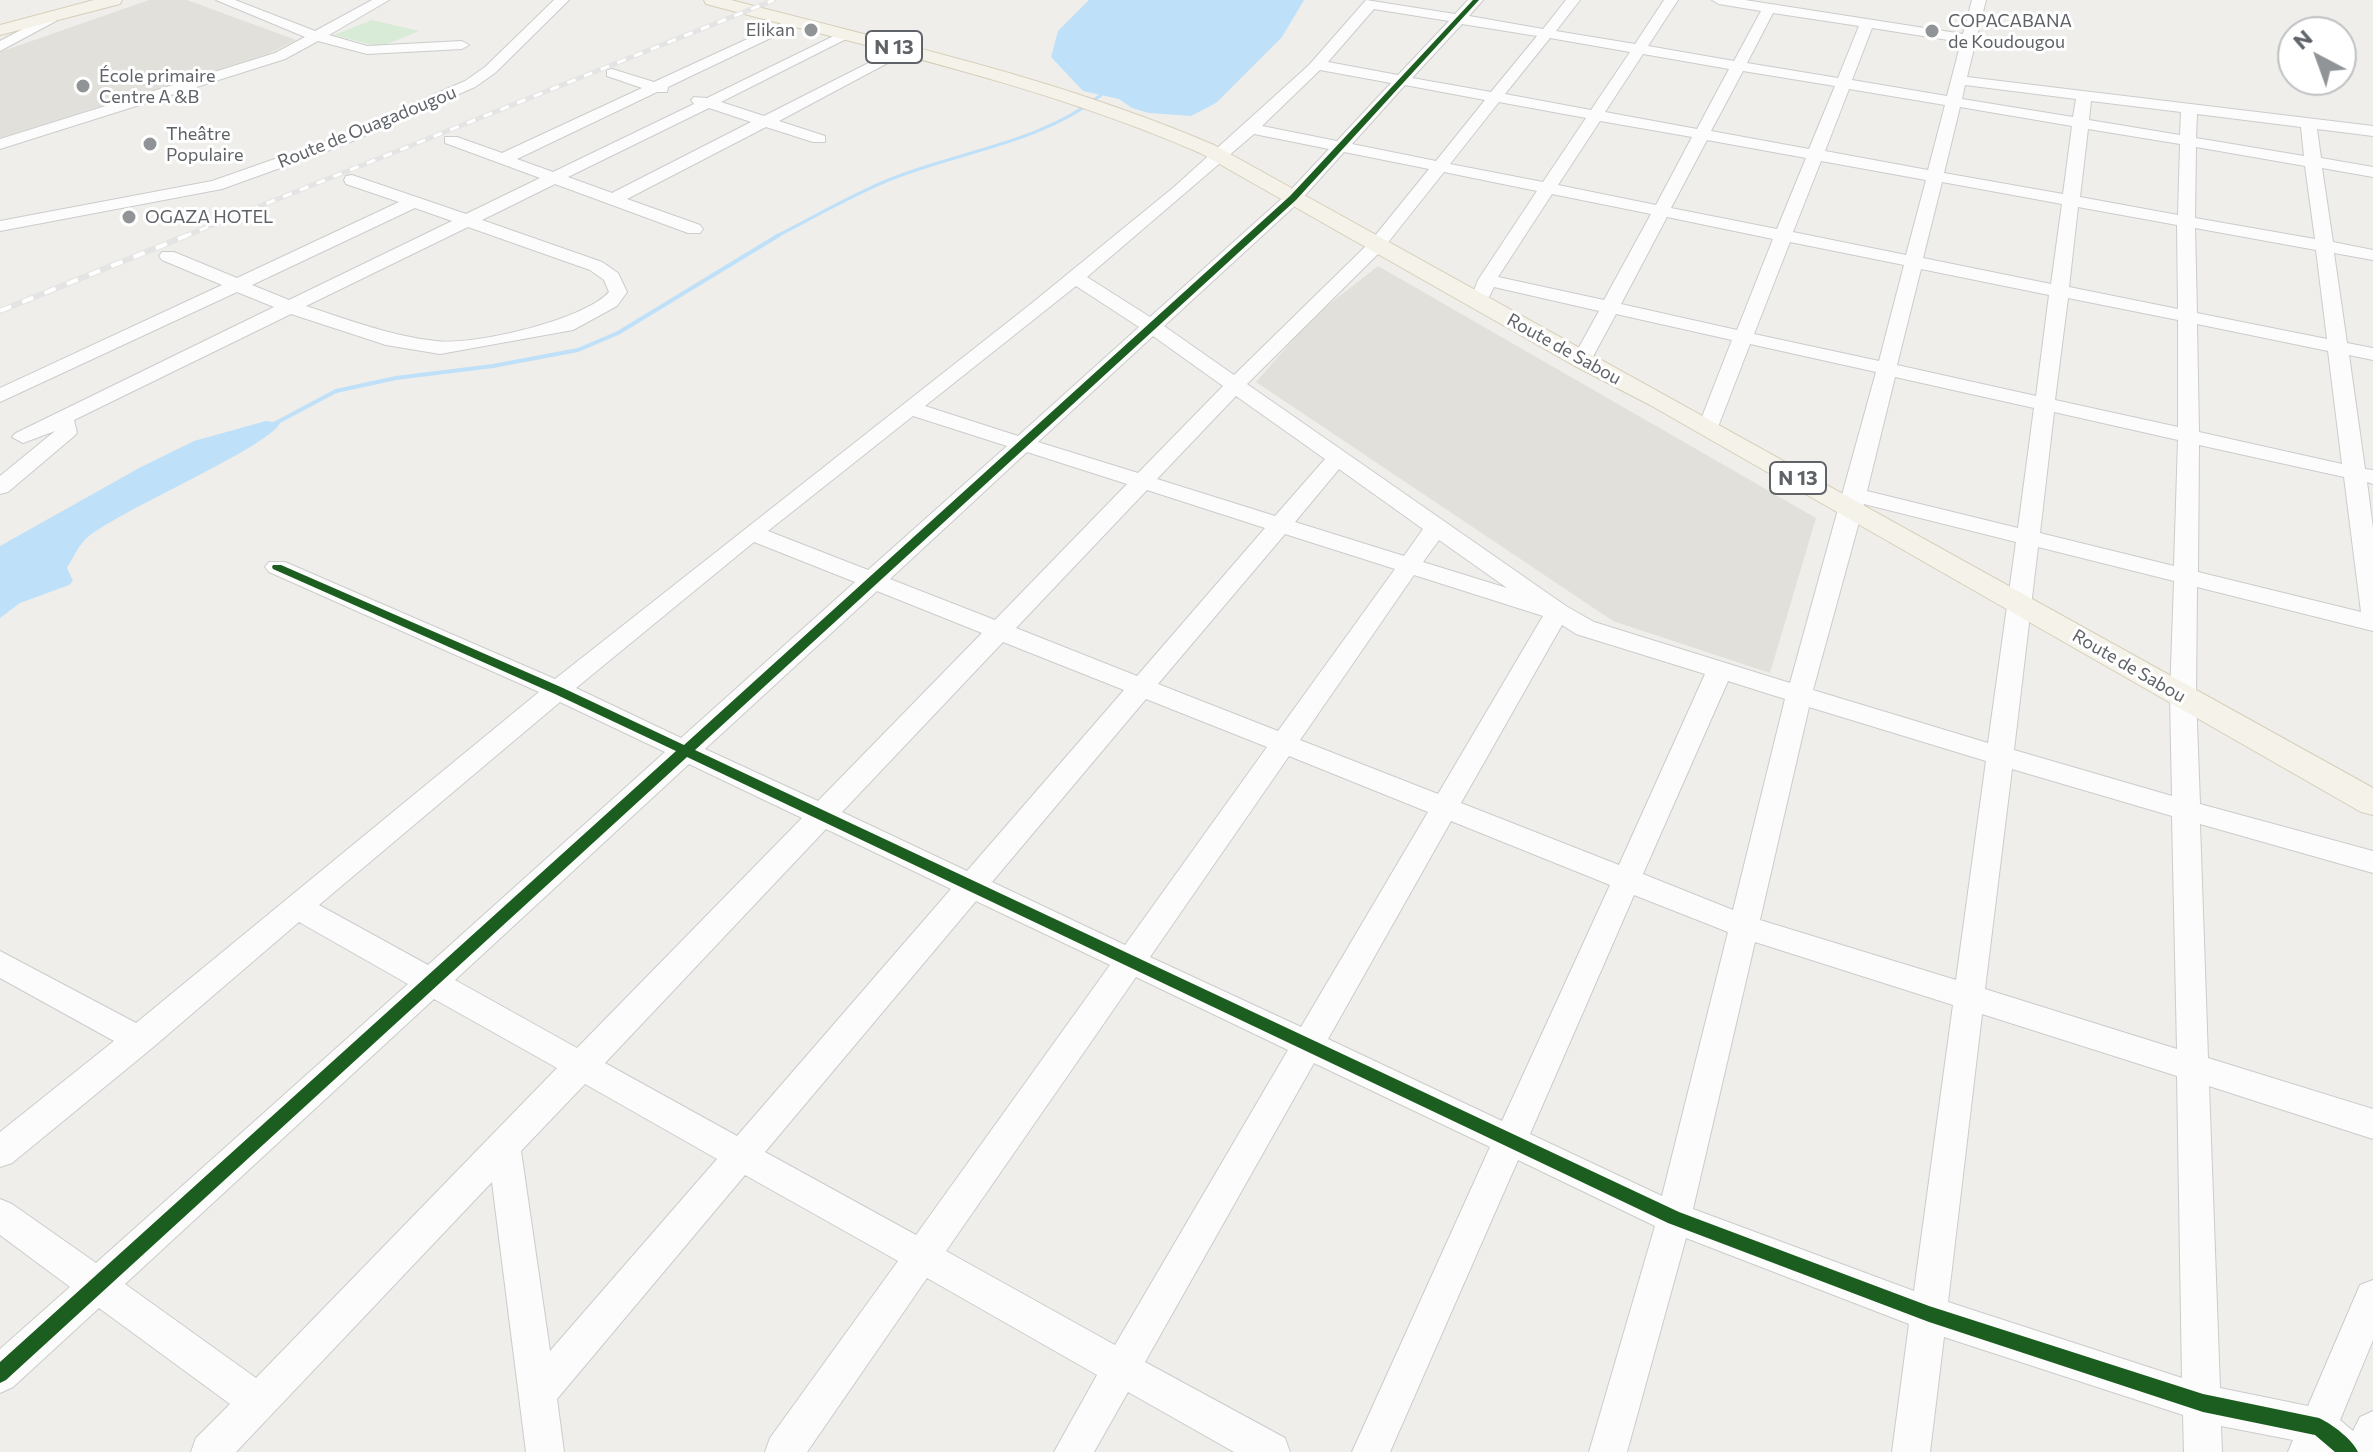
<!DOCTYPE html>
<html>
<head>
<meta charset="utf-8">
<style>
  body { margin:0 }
  #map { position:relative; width:2373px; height:1452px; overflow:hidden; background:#efeeea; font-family:Commissioner,sans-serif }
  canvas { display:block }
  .north { position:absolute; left:2277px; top:16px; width:80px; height:80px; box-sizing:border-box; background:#fff; border:2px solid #bfc1c3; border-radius:50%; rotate:319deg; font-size:22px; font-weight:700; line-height:32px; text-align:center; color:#5f6368 }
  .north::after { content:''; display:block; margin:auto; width:28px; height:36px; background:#919496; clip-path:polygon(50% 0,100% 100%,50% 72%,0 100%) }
</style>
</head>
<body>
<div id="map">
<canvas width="2373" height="1452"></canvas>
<div class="north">N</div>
</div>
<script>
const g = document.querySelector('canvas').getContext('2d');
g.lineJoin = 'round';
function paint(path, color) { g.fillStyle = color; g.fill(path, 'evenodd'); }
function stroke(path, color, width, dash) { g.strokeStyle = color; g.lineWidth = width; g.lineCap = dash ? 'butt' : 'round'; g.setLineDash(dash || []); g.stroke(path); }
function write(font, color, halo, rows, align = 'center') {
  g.font = font + ' Commissioner,sans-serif'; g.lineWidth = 6; g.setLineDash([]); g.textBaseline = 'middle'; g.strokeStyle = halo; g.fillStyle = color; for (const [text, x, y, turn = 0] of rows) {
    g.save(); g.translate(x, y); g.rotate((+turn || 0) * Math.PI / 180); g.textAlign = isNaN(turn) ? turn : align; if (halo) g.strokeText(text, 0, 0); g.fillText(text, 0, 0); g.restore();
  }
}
paint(new Path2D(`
  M 149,0 L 187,0 L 296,40 L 268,54 L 0,138 L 0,52 Z
  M 1378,266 L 1816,518 L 1770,673 L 1613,621 L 1256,382 L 1313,317 Z`), '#e2e0da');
paint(new Path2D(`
  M 372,20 L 419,31 L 380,47 L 334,35 Z`), '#d8ebd6');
paint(new Path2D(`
  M 1089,0 L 1304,0 L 1282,37 L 1216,103 L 1191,116 L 1149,113 L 1132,108 L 1119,99 L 1083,91 L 1051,57 L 1058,31 Z
  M 266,421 L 280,423 C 269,447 120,510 88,537 C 79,544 73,558 67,568 L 73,581 L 69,585 L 20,603 L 0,618 L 0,546 L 141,467 L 194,441 Z`), '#bfe0f9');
stroke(new Path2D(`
  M 775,237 C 813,218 851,195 891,179 C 961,151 1041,143 1101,95`), '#bfe0f9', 3);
stroke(new Path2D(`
  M 272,425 L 336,391 L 396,378 L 493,366 L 578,350 L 618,333 L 779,235`), '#bfe0f9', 4);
const minor = new Path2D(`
  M 216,0 L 235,0 L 315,31 L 372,0 L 389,0 L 329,35 L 367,46 L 462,41 L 469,45 L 462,49 L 367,54 L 318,41 L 285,59 L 0,149 L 0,139 L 275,53 L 305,37 Z
  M 554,0 L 569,0 L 495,73 L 475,87 L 341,146 L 222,189 L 0,231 L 0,221 L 212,181 L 329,140 L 465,81 L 485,67 Z
  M 1366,0 L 1455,14 L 1468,0 L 1483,0 L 1469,16 L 1543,29 L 1566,0 L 1580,0 L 1556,31 L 1635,44 L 1664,0 L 1678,0 L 1648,46 L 1734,61 L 1761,11 L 1719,4 L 1712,0 L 1745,0 L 1963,34 L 1972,0 L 1986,0 L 1967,77 L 2373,126 L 2373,136 L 2317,129 L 2321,158 L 2373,167 L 2373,177 L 2322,168 L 2333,242 L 2373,250 L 2373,260 L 2334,253 L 2347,343 L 2373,348 L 2373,360 L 2349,355 L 2365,469 L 2373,470 L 2373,484 L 2367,482 L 2373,528 L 2373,631 L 2197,587 L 2196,696 L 2200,804 L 2373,851 L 2373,873 L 2200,824 L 2208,1058 L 2373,1109 L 2373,1139 L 2209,1086 L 2220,1388 L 2308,1406 L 2360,1285 L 2373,1280 L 2373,1340 L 2340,1420 L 2353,1431 L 2360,1417 L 2373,1411 L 2373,1452 L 2288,1452 L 2293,1440 L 2221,1426 L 2222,1452 L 2184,1452 L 2183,1415 L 1944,1337 L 1930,1452 L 1892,1452 L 1909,1324 L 1686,1238 L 1627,1452 L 1589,1452 L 1655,1226 L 1518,1160 L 1390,1452 L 1352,1452 L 1490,1147 L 1314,1063 L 1145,1362 L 1285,1438 L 1290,1452 L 1234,1452 L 1128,1392 L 1094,1452 L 1054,1452 L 1097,1375 L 927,1278 L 807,1452 L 765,1452 L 770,1438 L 898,1261 L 745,1175 L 557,1399 L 564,1452 L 526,1452 L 492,1182 L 236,1452 L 191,1452 L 196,1438 L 230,1404 L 99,1308 L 13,1387 L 0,1393 L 0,1349 L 70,1287 L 0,1235 L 0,1199 L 12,1204 L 96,1263 L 408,984 L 299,922 L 151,1049 L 12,1163 L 0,1167 L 0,1132 L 114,1041 L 0,978 L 0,951 L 136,1023 L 539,692 L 269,572 L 265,567 L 269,562 L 285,562 L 555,679 L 1032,303 L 1174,187 L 1309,65 ZM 1374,9 L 1449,21 L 1398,75 L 1328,62 ZM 1773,13 L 1859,26 L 1838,78 L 1747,63 ZM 1462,24 L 1537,36 L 1491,92 L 1412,78 ZM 1872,28 L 1961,42 L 1947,96 L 1852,80 ZM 1550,38 L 1630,52 L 1591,110 L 1505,94 ZM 1643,54 L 1729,69 L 1697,129 L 1605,112 ZM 1320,70 L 1391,83 L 1337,141 L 1262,126 ZM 1743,71 L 1835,86 L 1809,149 L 1711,131 ZM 1405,85 L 1485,100 L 1436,161 L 1352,144 ZM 1965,85 L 2076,99 L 2073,117 L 1962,99 ZM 1849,89 L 1945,105 L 1928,170 L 1825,151 ZM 2091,101 L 2181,112 L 2180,135 L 2089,120 ZM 1499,102 L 1586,118 L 1543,182 L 1450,164 ZM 1960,107 L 2072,126 L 2063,194 L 1944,173 ZM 2197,114 L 2301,127 L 2304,156 L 2196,138 ZM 1600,121 L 1692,137 L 1656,205 L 1558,185 ZM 2088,129 L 2180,144 L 2178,215 L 2080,197 ZM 1254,134 L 1329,149 L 1287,194 L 1150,317 L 1087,277 ZM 1707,140 L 1806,158 L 1777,229 L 1671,208 ZM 2196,147 L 2305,166 L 2315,239 L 2195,218 ZM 1344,152 L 1429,169 L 1370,242 L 1234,375 L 1164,326 L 1299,202 ZM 1821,161 L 1926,180 L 1906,255 L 1793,232 ZM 1444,172 L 1537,191 L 1478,280 L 1473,293 L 1482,299 L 1489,297 L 1494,287 L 1599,311 L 1572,360 L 1575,364 L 1589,364 L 1616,314 L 1732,340 L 1698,427 L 1701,431 L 1708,433 L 1718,427 L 1750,344 L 1876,372 L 1790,683 L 1594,622 L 1566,606 L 1247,384 L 1382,250 ZM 1942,182 L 2062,204 L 2051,284 L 1923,258 ZM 1552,194 L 1651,214 L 1604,300 L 1498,277 ZM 2078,207 L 2177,225 L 2178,309 L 2069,287 ZM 1667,217 L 1773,239 L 1737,330 L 1621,304 ZM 2195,228 L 2316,250 L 2327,339 L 2197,313 ZM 1790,242 L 1904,265 L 1879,361 L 1754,334 ZM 1921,269 L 2049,295 L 2036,396 L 1897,365 ZM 1076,286 L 1139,327 L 1018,436 L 925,406 ZM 2068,298 L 2178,320 L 2178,427 L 2055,400 ZM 2197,324 L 2328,351 L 2342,464 L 2199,432 ZM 1153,336 L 1223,386 L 1138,473 L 1038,442 ZM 1895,377 L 2034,408 L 2018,528 L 1867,491 ZM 1236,396 L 1325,459 L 1275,516 L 1157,479 ZM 2054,412 L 2178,440 L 2174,566 L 2040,533 ZM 913,416 L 1007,446 L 868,570 L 768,531 ZM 2199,445 L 2344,477 L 2361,612 L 2198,572 ZM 1027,452 L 1127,484 L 995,620 L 890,579 ZM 1339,469 L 1423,529 L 1404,556 L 1295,522 ZM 1147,490 L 1265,528 L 1137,676 L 1016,628 ZM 1864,504 L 2016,542 L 1988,743 L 1813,690 ZM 1285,534 L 1395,569 L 1278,731 L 1158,684 ZM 1439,540 L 1507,588 L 1423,562 ZM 754,542 L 855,582 L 681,738 L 576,688 ZM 2038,547 L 2174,581 L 2170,696 L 2172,796 L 2014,750 ZM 1414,575 L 1543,616 L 1438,794 L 1300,740 ZM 877,591 L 982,633 L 818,801 L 705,749 ZM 1562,625 L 1576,634 L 1705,674 L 1619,865 L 1461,803 ZM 1003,642 L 1124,690 L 967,871 L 842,812 ZM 1728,681 L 1785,699 L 1733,910 L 1643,874 ZM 1146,699 L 1267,747 L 1125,945 L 992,882 ZM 560,702 L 665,752 L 428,965 L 319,905 ZM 1809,707 L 1986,761 L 1956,980 L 1760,920 ZM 1289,756 L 1428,812 L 1301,1027 L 1150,957 ZM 689,764 L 802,818 L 577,1048 L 455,980 ZM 2012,769 L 2172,816 L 2177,1049 L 1985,989 ZM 1451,821 L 1610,885 L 1502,1121 L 1328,1039 ZM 826,829 L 951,889 L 737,1136 L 605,1063 ZM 1634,895 L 1728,932 L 1662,1196 L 1530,1134 ZM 976,901 L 1110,965 L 916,1235 L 765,1152 ZM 1755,942 L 1953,1005 L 1914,1291 L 1693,1209 ZM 1136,977 L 1288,1050 L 1115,1345 L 946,1251 ZM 434,999 L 557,1068 L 256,1378 L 125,1284 ZM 1982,1014 L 2177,1076 L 2182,1378 L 1948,1302 ZM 585,1084 L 717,1159 L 550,1351 L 521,1151 Z
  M 51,14 L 56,15 L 56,21 L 0,51 L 0,41 Z
  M 795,17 L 800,18 L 800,24 L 668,87 L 667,92 L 657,92 L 517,159 L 553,172 L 694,104 L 691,100 L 694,97 L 707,98 L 842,32 L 852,32 L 854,35 L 721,102 L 764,116 L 900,47 L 910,47 L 912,50 L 779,121 L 825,136 L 825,142 L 813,142 L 766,127 L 627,199 L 700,225 L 703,229 L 700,233 L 688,233 L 555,184 L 482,220 L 602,262 L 618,273 L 627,292 L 617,306 L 573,330 L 440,354 L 386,345 L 291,314 L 74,420 L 77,433 L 73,437 L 8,492 L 0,494 L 0,476 L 55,431 L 23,443 L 12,437 L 16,433 L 274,307 L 237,292 L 0,402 L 0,388 L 222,285 L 162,260 L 159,256 L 162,252 L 174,252 L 237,278 L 399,202 L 346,184 L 344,180 L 346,176 L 352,175 L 466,214 L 540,178 L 445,143 L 445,137 L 457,137 L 502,153 L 642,88 L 607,76 L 607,70 L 612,69 L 654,82 ZM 709,108 L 751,122 L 612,193 L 568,177 ZM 415,208 L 452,221 L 289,300 L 252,285 ZM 468,227 L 590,270 L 604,280 L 609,292 C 585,320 472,346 436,341 C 391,336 349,320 306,306 Z`);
const major = new Path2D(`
  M 94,0 L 122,0 L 120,4 L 0,35 L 0,25 Z
  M 704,0 L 731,0 C 895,43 1058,78 1214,145 L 2373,788 L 2373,815 L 2361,812 L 1650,405 L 1573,365 L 1200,153 C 1041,84 873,48 706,4 Z`);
stroke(minor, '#cbcccc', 2);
stroke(major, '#d7ceb8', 2);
paint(minor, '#fdfcfc');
paint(major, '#f4f2e9');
const railFar1 = new Path2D(`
  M 183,237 L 774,0`);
const rail = new Path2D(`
  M 0,311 L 188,235`);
stroke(railFar1, '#e4e4e4', 5);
stroke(rail, '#e4e4e4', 6);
stroke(railFar1, '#fff', 3, [9]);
stroke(rail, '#fff', 4, [12]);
paint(new Path2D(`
  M 1473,0 L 1479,0 L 1296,200 L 695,750 L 1679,1212 L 1929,1306 L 2203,1394 L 2319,1418 C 2332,1424 2352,1439 2358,1452 L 2335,1452 L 2315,1435 L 2203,1412 L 1929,1322 L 1668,1223 L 687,757 L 6,1380 L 0,1383 L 0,1362 L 676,751 L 555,694 L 273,569 L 272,567 L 273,565 L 281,565 L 563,688 L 684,745 L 1290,196 Z`), '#1b5e20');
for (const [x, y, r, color] of [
  [811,30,8,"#919496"],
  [1932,31,8,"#919496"],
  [83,86,8,"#919496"],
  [150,144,8,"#919496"],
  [129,217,8,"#919496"]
]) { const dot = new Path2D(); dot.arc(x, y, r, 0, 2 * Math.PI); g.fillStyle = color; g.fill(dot); stroke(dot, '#fff', 3); }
write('18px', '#5f6368', '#fff', [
  ["COPACABANA",1948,21],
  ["de Koudougou",1948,42],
  ["Elikan",795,30,"right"],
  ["École primaire",99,76],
  ["Centre A &B",99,97],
  ["Theâtre",166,134],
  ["Populaire",166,155],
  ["OGAZA HOTEL",145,217]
], 'left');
write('18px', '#5f6368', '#fff', [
  ["Route de Ouagadougou",367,127,-22],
  ["Route de Sabou",1564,349,29],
  ["Route de Sabou",2129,666,30]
]);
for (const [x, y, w] of [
  [894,47,56],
  [1798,478,56]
]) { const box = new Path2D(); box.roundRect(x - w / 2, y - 16, w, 32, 6); g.fillStyle = '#fff'; g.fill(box); stroke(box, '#5f6368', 2); }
write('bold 20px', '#5f6368', null, [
  ["N 13",894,47],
  ["N 13",1798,478]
]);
</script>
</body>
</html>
